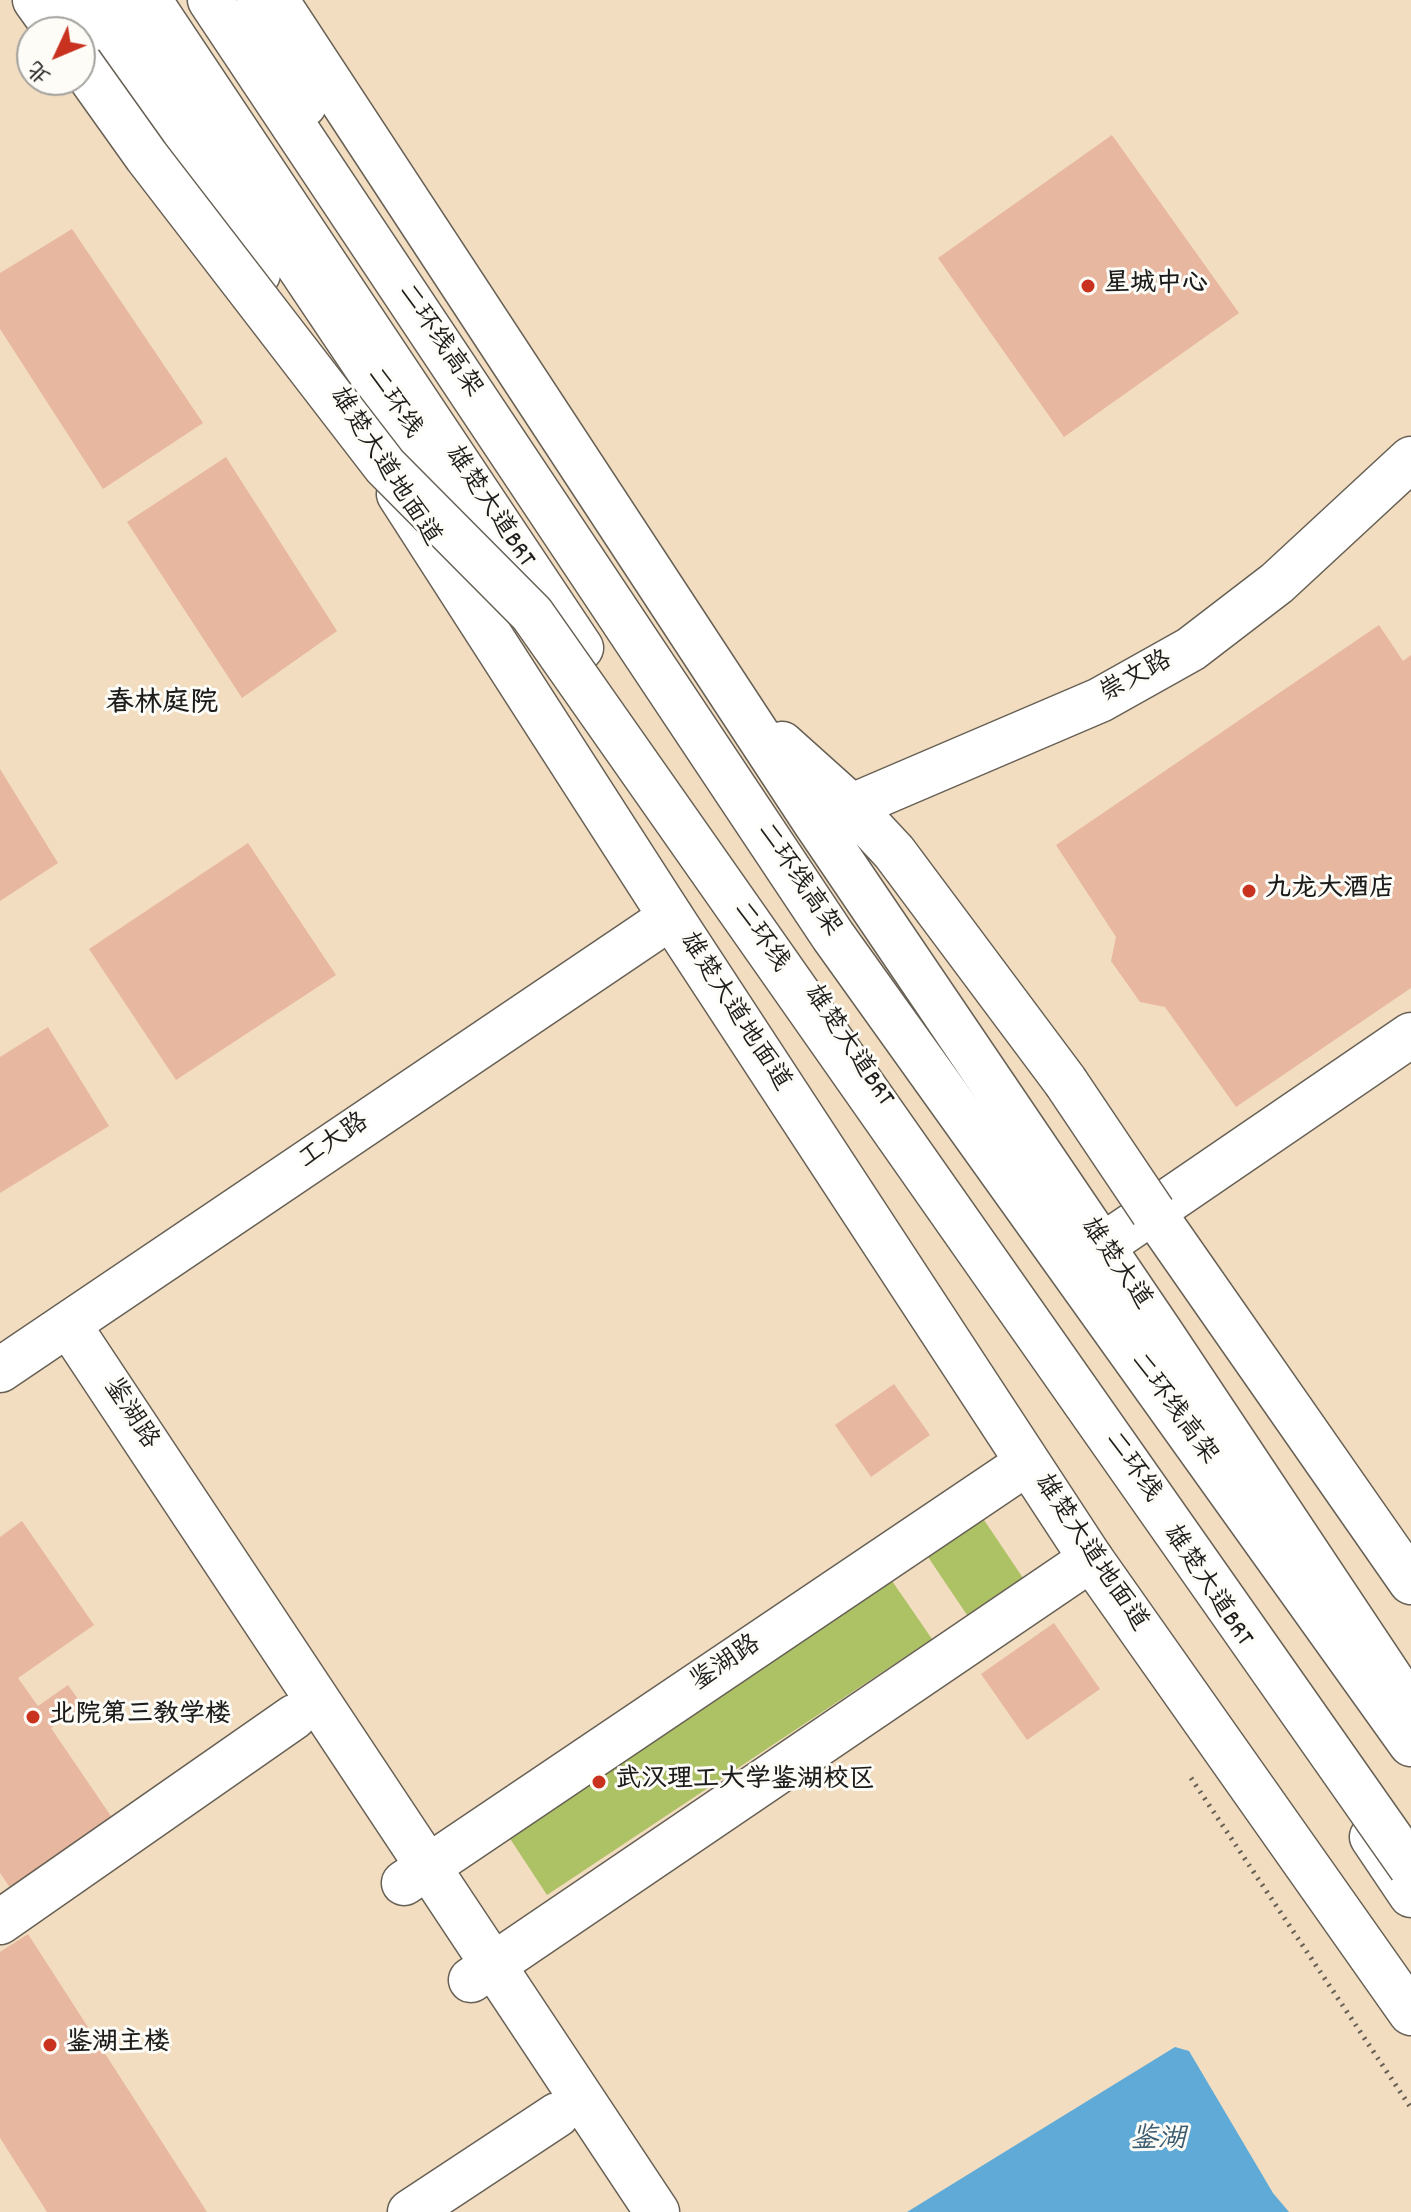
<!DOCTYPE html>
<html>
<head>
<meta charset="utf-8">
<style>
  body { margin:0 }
  #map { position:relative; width:1411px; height:2212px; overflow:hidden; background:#f2ddc0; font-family:Dekko,"LXGW WenKai TC",sans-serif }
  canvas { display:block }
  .north { position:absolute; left:16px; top:16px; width:80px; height:80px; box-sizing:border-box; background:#fdfcf7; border:2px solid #a3a29f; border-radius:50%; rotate:226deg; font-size:22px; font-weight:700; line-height:32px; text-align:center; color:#1c1c1c }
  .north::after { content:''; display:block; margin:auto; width:28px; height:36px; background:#c8321e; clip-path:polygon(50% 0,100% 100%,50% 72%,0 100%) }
</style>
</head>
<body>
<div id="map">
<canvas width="1411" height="2212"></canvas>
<div class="north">北</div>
</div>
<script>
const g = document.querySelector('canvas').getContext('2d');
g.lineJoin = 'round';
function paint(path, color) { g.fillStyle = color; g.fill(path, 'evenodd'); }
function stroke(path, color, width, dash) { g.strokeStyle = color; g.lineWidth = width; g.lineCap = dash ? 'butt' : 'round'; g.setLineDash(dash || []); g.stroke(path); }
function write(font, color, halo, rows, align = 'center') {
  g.font = font + ' Dekko,"LXGW WenKai TC",sans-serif'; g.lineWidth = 6; g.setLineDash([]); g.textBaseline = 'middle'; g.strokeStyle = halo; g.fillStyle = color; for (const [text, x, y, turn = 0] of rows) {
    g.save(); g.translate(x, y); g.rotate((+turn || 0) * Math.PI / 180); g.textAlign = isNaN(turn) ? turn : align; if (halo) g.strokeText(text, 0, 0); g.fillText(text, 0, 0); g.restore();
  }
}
paint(new Path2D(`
  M 982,1517 L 1023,1578 L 967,1615 L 926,1554 Z
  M 890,1578 L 932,1639 L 547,1895 L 507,1834 Z`), '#adc165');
paint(new Path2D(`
  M 1175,2047 L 1189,2051 L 1273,2193 L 1289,2212 L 907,2212 Z`), '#5faad7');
paint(new Path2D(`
  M 1112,135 L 1239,313 L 1064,437 L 938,258 Z
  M 72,229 L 203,423 L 103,489 L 0,329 L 0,273 Z
  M 226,457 L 337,631 L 242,698 L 127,522 Z
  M 1379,625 L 1403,661 L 1411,655 L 1411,988 L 1236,1107 L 1165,1007 L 1140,1002 L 1111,961 L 1116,937 L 1056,845 Z
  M 0,769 L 58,863 L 0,901 Z
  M 248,843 L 336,975 L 176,1080 L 89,949 Z
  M 48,1027 L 109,1126 L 0,1193 L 0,1057 Z
  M 894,1384 L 930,1435 L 871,1477 L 835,1425 Z
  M 22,1521 L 94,1625 L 18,1678 L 38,1706 L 68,1685 L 83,1706 L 51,1728 L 115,1822 L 13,1892 L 0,1873 L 0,1537 Z
  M 1054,1623 L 1100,1689 L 1027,1740 L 981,1674 Z
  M 28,1934 L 207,2212 L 47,2212 L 0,2138 L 0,1952 Z`), '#e8b7a0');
const minor = new Path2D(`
  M 149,0 L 581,648
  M 817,821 L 1100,700 L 1191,649 L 1277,583 L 1411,459
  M 1101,1247 L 1411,1035
  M 68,1324 L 657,2212
  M 0,1370 L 671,917
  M 1372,1837 L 1411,1895
  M 404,1883 L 1027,1463
  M 0,1922 L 294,1717
  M 471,1980 L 1091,1559
  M 410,2212 L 557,2115`);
const major = new Path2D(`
  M 75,0 L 161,122 L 258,274
  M 276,0 L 815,822 L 1161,1333 L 1411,1709
  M 399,494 L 671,917 L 1091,1559 L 1411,2013
  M 782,744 L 851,806 L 894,852 L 1065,1081
  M 1153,1212 L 1411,1582`);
const highway = new Path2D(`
  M 35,0 L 58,32
  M 120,0 L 502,569
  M 210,0 L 833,936 L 1411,1744
  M 259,0 L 304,105`);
stroke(minor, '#676055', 47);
stroke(major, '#676055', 47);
stroke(highway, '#676055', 47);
stroke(new Path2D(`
  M 1191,1778 L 1411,2108`), '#676055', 5, [2, 6]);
stroke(minor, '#fff', 44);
stroke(major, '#fff', 44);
stroke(highway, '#fff', 44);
const majorBridge = new Path2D(`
  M 1065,1081 L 1153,1212`);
const highwayBridge = new Path2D(`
  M 80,63 L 147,157 L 385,466 L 532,614 L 1411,1867`);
stroke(majorBridge, '#676055', 47, []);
stroke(highwayBridge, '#676055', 47, []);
stroke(majorBridge, '#fff', 44);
stroke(highwayBridge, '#fff', 44);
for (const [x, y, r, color] of [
  [1088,286,8,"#c8321e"],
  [1249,891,8,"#c8321e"],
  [33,1717,8,"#c8321e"],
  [599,1782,8,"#c8321e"],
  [50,2045,8,"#c8321e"]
]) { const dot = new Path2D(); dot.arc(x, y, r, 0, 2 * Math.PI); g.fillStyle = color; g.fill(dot); stroke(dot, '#fdfcf7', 3); }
write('bold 26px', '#1c1c1c', '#fdfcf7', [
  ["星城中心",1104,286],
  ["九龙大酒店",1265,891],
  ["北院第三教学楼",49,1717],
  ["武汉理工大学鉴湖校区",615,1782],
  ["鉴湖主楼",66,2045]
], 'left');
write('26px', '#1c1c1c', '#fdfcf7', [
  ["二环线高架",438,342,56],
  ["二环线",392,404,56],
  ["雄楚大道地面道",383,468,57],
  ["雄楚大道BRT",488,508,56],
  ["崇文路",1137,679,-29],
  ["二环线高架",797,881,56],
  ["二环线",759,938,55],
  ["雄楚大道地面道",733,1013,57],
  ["雄楚大道BRT",847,1047,56],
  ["工大路",335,1143,-34],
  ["雄楚大道",1114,1265,55],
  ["二环线高架",1172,1410,54],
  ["鉴湖路",129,1415,57],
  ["二环线",1131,1468,55],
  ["雄楚大道地面道",1089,1554,56],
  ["雄楚大道BRT",1206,1587,56],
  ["鉴湖路",727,1665,-34]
]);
write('bold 28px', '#1c1c1c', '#fdfcf7', [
  ["春林庭院",162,706]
]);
write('italic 28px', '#3a5c70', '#fdfcf7', [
  ["鉴湖",1158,2142]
]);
</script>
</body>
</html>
